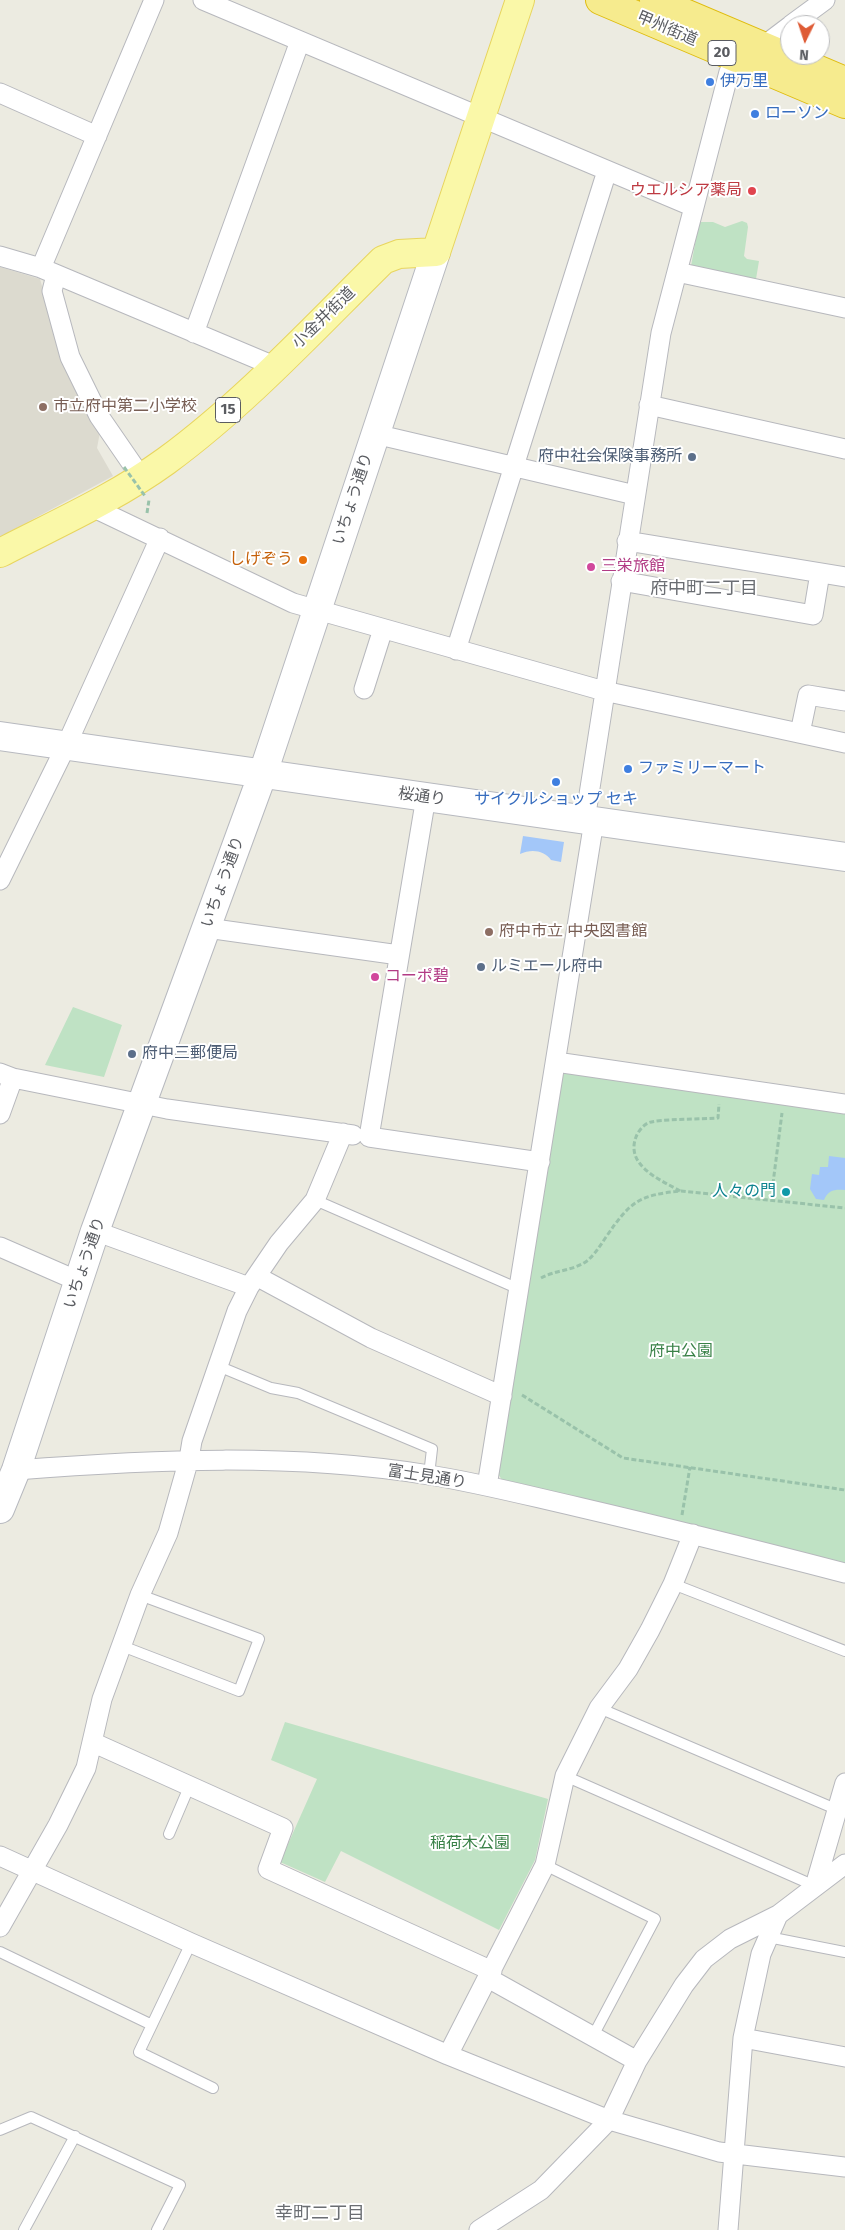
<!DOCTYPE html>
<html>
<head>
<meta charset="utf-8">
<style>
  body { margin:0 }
  #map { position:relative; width:845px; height:2230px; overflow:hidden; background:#ecebe1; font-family:"Fira Sans",sans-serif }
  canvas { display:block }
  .north { position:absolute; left:780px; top:15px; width:50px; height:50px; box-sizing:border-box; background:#fff; border:1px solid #bdbec0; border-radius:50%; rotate:184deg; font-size:14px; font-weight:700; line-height:20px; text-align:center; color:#5a5c61 }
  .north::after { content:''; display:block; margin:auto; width:18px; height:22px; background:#de5b35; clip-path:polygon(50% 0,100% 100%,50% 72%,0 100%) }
</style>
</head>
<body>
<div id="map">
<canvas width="845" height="2230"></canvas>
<div class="north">N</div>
</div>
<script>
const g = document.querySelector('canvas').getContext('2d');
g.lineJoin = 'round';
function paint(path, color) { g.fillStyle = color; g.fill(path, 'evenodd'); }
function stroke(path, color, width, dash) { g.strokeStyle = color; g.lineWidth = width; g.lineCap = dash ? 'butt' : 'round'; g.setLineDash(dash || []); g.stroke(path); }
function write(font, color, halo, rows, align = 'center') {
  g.font = font + ' "Fira Sans","Noto Sans JP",sans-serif'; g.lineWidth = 4; g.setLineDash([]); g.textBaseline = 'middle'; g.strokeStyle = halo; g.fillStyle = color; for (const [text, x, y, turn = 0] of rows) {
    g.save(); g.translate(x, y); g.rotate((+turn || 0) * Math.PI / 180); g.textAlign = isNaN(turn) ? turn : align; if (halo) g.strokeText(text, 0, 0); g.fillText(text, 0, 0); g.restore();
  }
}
paint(new Path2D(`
  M 0,267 L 40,279 L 63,360 L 100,432 L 97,448 L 113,476 L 0,537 Z`), '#dcdacf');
paint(new Path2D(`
  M 742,221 L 747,223 L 748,227 L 744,256 L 747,259 L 759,261 L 756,279 L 691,266 L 699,222 L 713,222 L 725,227 Z
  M 73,1007 L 122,1025 L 104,1077 L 45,1065 Z
  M 566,1072 L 845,1113 L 845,1564 L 502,1480 L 497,1472 L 561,1077 Z
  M 285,1722 L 548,1799 L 535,1860 L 499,1930 L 341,1851 L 325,1882 L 280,1862 L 317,1779 L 271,1760 Z`), '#bfe2c4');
paint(new Path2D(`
  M 523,836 L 564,842 L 561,862 L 551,860 C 544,850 531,849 520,854 Z
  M 829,1156 L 845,1158 L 845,1190 C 835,1189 828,1190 824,1200 L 816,1199 L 810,1189 L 812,1174 L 819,1175 L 820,1167 L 828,1167 Z`), '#a3c7f9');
const lane = new Path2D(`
  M 315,1200 L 519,1289
  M 218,1366 L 271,1388 L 298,1393 L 432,1449 L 429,1475
  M 673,1584 L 845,1651
  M 122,1646 L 239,1691 L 259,1639 L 140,1595
  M 599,1708 L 838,1810
  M 565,1776 L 815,1886
  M 169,1834 L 189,1787
  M 545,1865 L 655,1919 L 593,2036
  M 768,1937 L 845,1952
  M 191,1943 L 139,2052 L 213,2088
  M 0,1952 L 152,2025
  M 0,2130 L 31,2117 L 180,2185 L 157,2230
  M 24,2230 L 75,2136`);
const street = new Path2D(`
  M 203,0 L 694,207
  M 791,25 L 825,0
  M 0,93 L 97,136
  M 0,256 L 41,268 L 274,366
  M 41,268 L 154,0
  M 677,272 L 845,308
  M 56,275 L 52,291 L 70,357 L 99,416 L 141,477
  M 194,333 L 300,41
  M 649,405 L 845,449
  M 375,434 L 635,495
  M 90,506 L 293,603 L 604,691 L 845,743
  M 627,541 L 845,577
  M 621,581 L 813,615 L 820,573
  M 456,650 L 607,171
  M 364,689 L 383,629
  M 800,733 L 808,695 L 845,701
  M 426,797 L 369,1137 L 540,1162
  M 585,820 L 661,333 L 694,207 L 729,72 L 790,26
  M 0,880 L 66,746 L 160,538
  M 207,928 L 399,955
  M 556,1062 L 845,1104
  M 0,1073 L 13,1078 L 167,1109 L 353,1135
  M 0,1114 L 13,1078
  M 95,1231 L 249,1287
  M 0,1247 L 78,1281
  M 258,1277 L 371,1338 L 502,1396
  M 16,1470 C 154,1459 292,1453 429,1475 C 480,1483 529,1496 578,1507 C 668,1528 756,1550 845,1573
  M 487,1486 L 594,821
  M 92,1742 L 283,1828 L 268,1869 L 492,1971
  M 0,1856 L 191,1943 L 448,2055 L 609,2120 L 719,2152 L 845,2167
  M 815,1886 L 845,1783
  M 0,1927 L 58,1825 L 86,1768 L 102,1699 L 140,1595 L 168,1533 L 189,1459 L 192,1441 L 237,1311 L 249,1287 L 279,1243 L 315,1200 L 343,1133
  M 488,1978 L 637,2061
  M 743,2038 L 845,2057
  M 448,2055 L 545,1865 L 565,1776 L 599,1708 L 628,1669 L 650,1630 L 673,1584 L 693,1534
  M 479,2230 L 541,2190 L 609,2120 L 637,2061 L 684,1985 L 704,1959 L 730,1939 L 778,1915 L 845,1864
  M 728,2230 L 743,2038 L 761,1954 L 778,1915`);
const secondary = new Path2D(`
  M 0,736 L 845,857
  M 0,1509 L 16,1470 L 95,1231 L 263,773 L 436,252`);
const primary = new Path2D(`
  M 0,553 C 56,524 115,498 166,461 C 245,403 313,329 383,260 L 399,254 L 436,252 L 520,0`);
const highway = new Path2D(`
  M 600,0 L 845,104
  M 654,0 L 845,81`);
stroke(lane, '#b7b8bd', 12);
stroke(street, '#b7b8bd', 21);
stroke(secondary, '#b7b9bf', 30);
stroke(primary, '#e8d55e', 30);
stroke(highway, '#dfbc0e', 30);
stroke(new Path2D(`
  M 147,513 L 149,500
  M 680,1191 C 661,1180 625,1166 636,1137 C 638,1132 642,1126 648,1123 C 655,1119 706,1119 718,1118 L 719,1104
  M 771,1199 L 782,1113
  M 541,1278 C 555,1270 573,1271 587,1261 C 595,1254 600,1246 606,1237 C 630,1202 638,1195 681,1191 L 845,1208
  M 522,1395 L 623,1458 L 845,1490
  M 682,1515 L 690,1467`), '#99c2aa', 3, [5, 2.5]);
stroke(lane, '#fff', 10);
stroke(street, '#fff', 19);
stroke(secondary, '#fff', 28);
stroke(primary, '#faf8a8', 28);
stroke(highway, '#f6eb8e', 28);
stroke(new Path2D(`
  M 124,467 L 145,496`), '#99c2aa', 3, [5, 2.5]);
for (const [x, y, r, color] of [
  [710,82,5,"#3f7fe0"],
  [755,114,5,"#3f7fe0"],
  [752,191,5,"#e0444e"],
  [43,407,5,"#8d6e63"],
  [692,457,5,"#5c6f8a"],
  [303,560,5,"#e8710a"],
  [591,567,5,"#d1479c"],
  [628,769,5,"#3f7fe0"],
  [556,782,5,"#3f7fe0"],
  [489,932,5,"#8d6e63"],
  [481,967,5,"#5c6f8a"],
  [375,977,5,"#d1479c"],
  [132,1054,5,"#5c6f8a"],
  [786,1192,5,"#0f9aa8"]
]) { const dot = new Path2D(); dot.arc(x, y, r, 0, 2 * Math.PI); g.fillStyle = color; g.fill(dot); stroke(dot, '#fff', 2); }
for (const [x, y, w] of [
  [722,53,28],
  [228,410,25]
]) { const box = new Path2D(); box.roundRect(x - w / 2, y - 12.5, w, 25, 4); g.fillStyle = '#fff'; g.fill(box); stroke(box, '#5a5c61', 1); }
write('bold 15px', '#5a5c61', null, [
  ["20",722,53],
  ["15",228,410]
]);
write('16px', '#5a5c61', '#fff', [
  ["甲州街道",667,29,23],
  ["小金井街道",324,318,-44],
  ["いちょう通り",353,499,-72],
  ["桜通り",422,797,8],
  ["いちょう通り",223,882,-70],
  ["いちょう通り",85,1263,-71],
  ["富士見通り",427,1477,9]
]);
write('16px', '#366cbe', '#fff', [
  ["伊万里",720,82],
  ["ローソン",765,114],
  ["ファミリーマート",638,769],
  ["サイクルショップ セキ",556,800,"center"]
], 'left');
write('16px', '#be3a42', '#fff', [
  ["ウエルシア薬局",742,191]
], 'right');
write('16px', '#785e54', '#fff', [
  ["市立府中第二小学校",53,407],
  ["府中市立 中央図書館",499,932]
], 'left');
write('16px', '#4e5e75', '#fff', [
  ["府中社会保険事務所",682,457,"right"],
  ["ルミエール府中",491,967],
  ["府中三郵便局",142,1054]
], 'left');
write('16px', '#c56008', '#fff', [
  ["しげぞう",293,560]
], 'right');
write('16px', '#b23c85', '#fff', [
  ["三栄旅館",601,567],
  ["コーポ碧",385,977]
], 'left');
write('16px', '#0d838f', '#fff', [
  ["人々の門",776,1192]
], 'right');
write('16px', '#398147', '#fff', [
  ["府中公園",681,1352],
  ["稲荷木公園",470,1844]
]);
write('18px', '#6b6e73', '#fff', [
  ["府中町二丁目",704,589],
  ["幸町二丁目",320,2214]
]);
</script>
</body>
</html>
